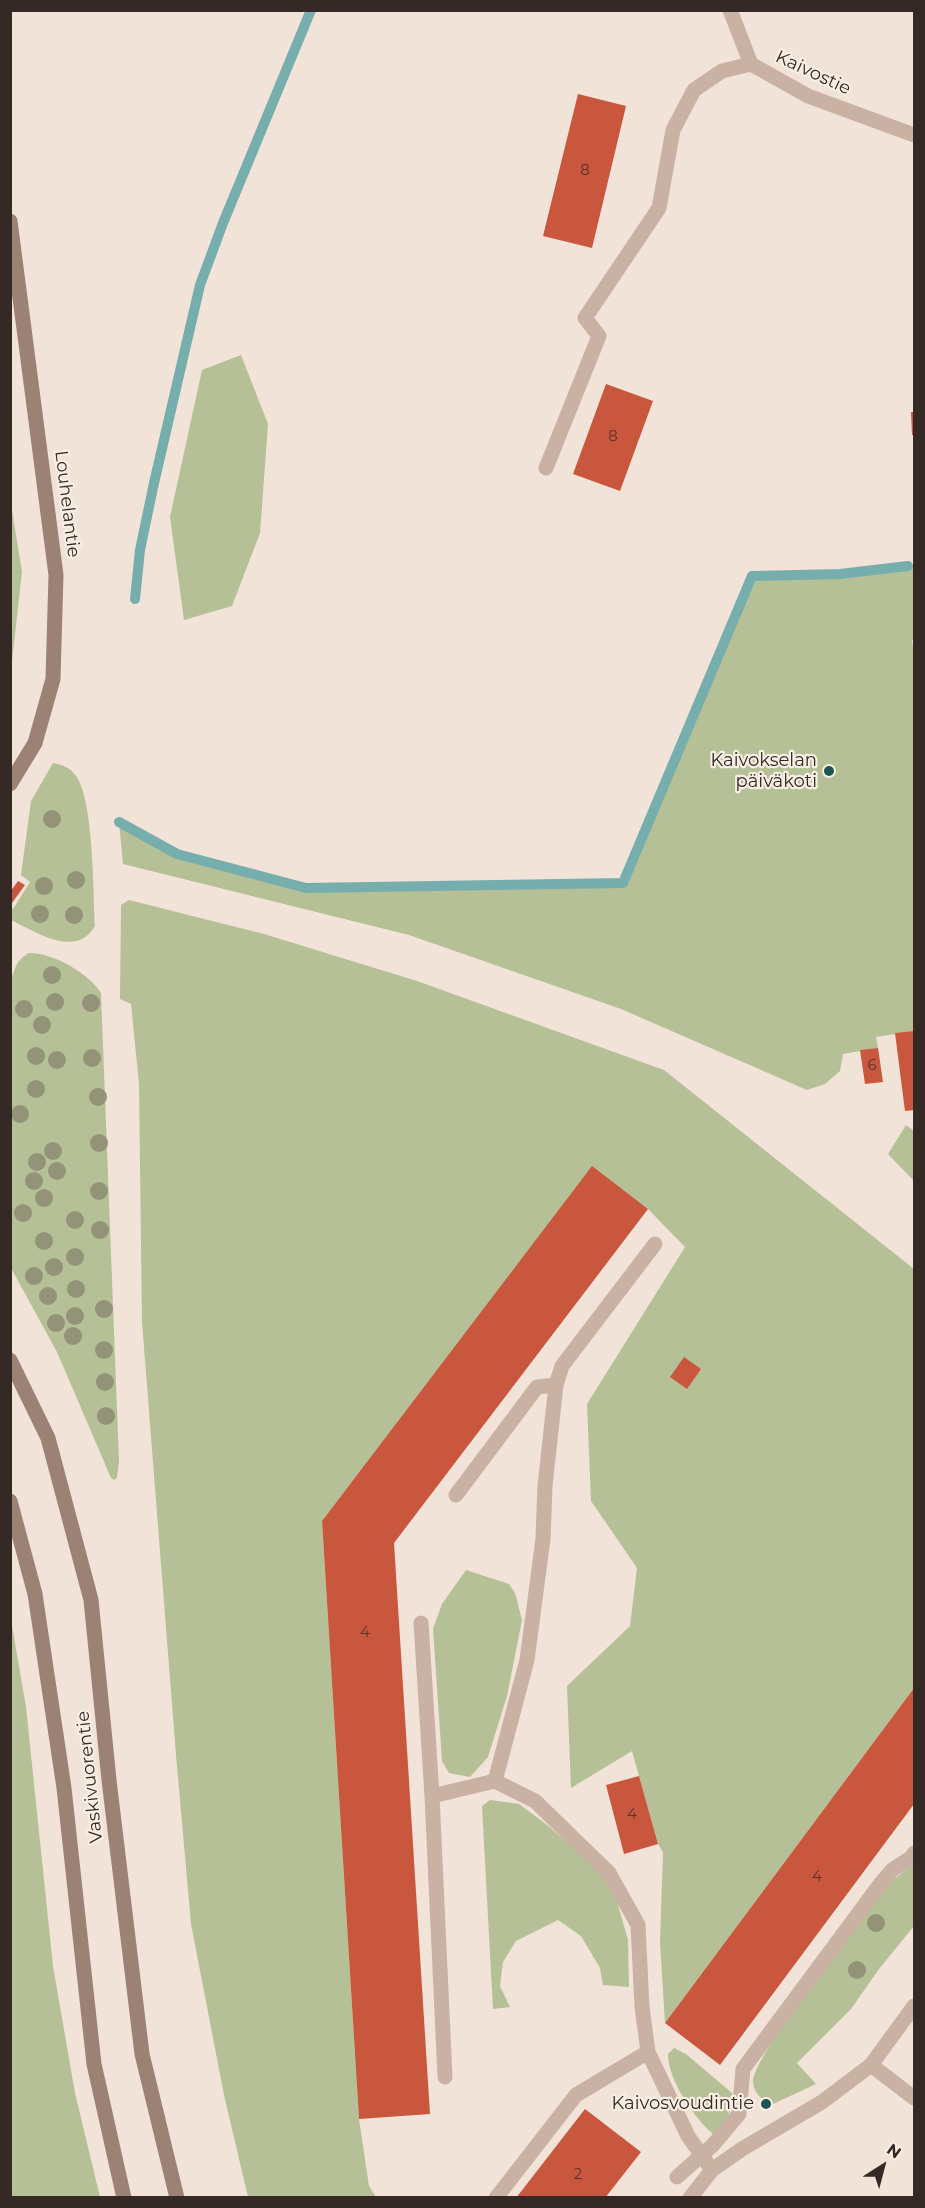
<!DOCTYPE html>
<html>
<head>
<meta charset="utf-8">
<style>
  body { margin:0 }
  #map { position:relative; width:925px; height:2208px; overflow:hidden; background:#f1e3d7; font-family:Montserrat,sans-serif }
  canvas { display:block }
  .frame { position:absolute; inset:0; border:12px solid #342925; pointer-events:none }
  .north { position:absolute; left:853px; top:2136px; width:60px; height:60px; -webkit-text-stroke:4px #f9eee3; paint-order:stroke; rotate:36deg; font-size:16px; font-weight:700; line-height:24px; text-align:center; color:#342925 }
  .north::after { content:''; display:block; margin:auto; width:21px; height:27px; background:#342925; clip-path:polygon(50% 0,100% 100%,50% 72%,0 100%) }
</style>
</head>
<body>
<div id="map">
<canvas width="925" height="2208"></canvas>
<div class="frame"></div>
<div class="north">N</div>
</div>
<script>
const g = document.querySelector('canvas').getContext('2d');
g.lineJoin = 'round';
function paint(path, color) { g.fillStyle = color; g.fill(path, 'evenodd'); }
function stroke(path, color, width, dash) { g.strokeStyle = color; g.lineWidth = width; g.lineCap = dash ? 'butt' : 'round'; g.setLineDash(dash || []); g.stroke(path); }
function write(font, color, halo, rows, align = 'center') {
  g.font = font + ' Montserrat,sans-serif'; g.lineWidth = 4.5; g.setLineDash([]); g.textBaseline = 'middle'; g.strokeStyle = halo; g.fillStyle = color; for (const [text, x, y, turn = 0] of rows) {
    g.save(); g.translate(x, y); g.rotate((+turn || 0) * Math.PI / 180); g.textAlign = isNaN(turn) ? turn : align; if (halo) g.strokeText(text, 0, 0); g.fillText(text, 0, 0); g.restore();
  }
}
paint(new Path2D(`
  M 241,355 L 268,424 L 260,533 L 232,606 L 184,620 L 170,517 L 202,370 Z
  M 11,504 L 22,572 L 11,670 Z
  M 914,565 L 914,640 L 912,640 L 914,655 L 914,1031 L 876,1037 L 878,1048 L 843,1054 L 840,1071 L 825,1084 L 807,1090 L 621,1009 L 409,935 L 123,864 L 119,822 L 178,854 L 306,888 L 623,883 L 752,576 L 840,574 Z
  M 53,763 C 62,765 70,767 76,776 C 94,801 93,892 95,926 C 76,959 36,932 11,920 L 11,908 L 13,909 L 30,882 L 21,875 L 31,801 Z
  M 129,900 L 264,934 L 417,981 L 664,1070 L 914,1269 L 914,1688 L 665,2023 L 660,1943 L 663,1852 L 658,1844 L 632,1751 L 571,1788 L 567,1686 L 630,1626 L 637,1568 L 591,1501 L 587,1404 L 685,1247 L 648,1209 L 592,1167 L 322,1521 L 359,2119 L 369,2186 L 376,2197 L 248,2197 L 224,2095 L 191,1924 L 176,1755 L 142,1322 L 139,1084 L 131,1004 L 120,999 L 121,905 Z
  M 29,953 C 52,952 90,974 101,993 L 119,1461 L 117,1478 L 114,1480 L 111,1478 L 57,1352 L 11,1268 L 11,980 C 15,968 17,959 29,953 Z
  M 906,1125 L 914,1131 L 914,1181 L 888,1154 Z
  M 466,1570 L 509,1584 L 515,1593 L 522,1620 L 507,1696 L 488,1757 L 470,1777 L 449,1773 L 442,1761 L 433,1629 L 442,1604 Z
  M 10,1614 L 26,1707 L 53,1966 L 75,2093 L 100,2197 L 11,2197 Z
  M 490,1800 L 519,1804 L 546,1824 L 600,1871 L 616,1898 L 628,1940 L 629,1987 L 603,1985 L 600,1968 L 581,1936 L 558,1920 L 516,1941 L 503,1962 L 500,1986 L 510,2007 L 493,2009 L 482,1806 Z
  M 914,1864 L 914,1926 L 879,1969 L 851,2009 L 797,2063 L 816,2084 L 773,2104 C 763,2100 754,2095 753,2082 C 752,2056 868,1911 891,1881 Z
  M 674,2048 L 686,2054 L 732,2093 C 733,2107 727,2126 713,2134 C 693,2117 668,2079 668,2054 Z`), '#b5c097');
stroke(new Path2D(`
  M 135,599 L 140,550 L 154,483 L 200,285 L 223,223 L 311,10
  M 119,822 L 177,854 L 306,888 L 623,883 L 752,576 L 840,574 L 908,566`), '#76aead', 10);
paint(new Path2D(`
  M 578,94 L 626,106 L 592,248 L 543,236 Z
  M 606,384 L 653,401 L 620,491 L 573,474 Z
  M 911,412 L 914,412 L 914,435 L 912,435 Z
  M 18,881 L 25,885 L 12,903 L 10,902 L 10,892 Z
  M 914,1031 L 914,1110 L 905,1111 L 895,1033 Z
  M 878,1048 L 883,1082 L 865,1084 L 860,1050 Z
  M 592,1166 L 648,1209 L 394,1543 L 430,2114 L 359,2119 L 322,1521 Z
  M 684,1357 L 701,1369 L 687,1389 L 670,1377 Z
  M 914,1688 L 914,1804 L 720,2065 L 665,2023 Z
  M 639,1776 L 658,1844 L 624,1854 L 606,1785 Z
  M 585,2109 L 641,2152 L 605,2198 L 516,2198 Z`), '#c8573e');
stroke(new Path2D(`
  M 730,10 L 751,64 L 808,96 L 914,135
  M 546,468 L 599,336 L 585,318 L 659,208 L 673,130 L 694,90 L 722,71 L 751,64
  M 655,1244 L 562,1366 L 556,1385 L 545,1486 L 543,1539 L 527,1660 L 495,1781 L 535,1801 L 609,1873 L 638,1925 L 642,2007 L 648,2052 L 688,2136 L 712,2170
  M 456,1495 L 537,1387 L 556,1385
  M 421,1623 L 432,1796 L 445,2077
  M 432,1796 L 495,1781
  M 871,2065 L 914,2098
  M 677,2177 L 713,2145 L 739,2114 L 743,2069 L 881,1883 L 892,1870 L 912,1857 L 914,1853
  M 496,2198 L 576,2095 L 648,2052`), '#c9b2a3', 15);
stroke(new Path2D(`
  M 690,2198 L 712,2170 L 742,2149 L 822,2102 L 871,2065 L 914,2006`), '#c9b2a3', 15);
stroke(new Path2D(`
  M 10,221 L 56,575 L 53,679 L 35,743 L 10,784
  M 10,1360 L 48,1438 L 91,1600 L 109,1780 L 142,2054 L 177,2198
  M 10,1501 L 35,1594 L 64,1788 L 94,2064 L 124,2198`), '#9c8175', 15);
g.fillStyle = '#929377';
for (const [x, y] of [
  [52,819],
  [76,880],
  [44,886],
  [40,914],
  [74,915],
  [52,975],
  [55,1002],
  [91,1003],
  [24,1009],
  [42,1025],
  [36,1056],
  [92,1058],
  [57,1060],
  [36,1089],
  [98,1097],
  [20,1114],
  [99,1143],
  [53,1151],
  [37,1162],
  [57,1171],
  [34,1181],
  [99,1191],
  [44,1198],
  [23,1213],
  [75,1220],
  [100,1230],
  [44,1241],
  [75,1257],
  [54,1267],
  [34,1276],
  [76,1289],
  [48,1296],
  [104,1309],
  [75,1316],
  [56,1323],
  [73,1336],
  [104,1350],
  [105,1382],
  [106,1416],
  [876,1923],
  [857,1970]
]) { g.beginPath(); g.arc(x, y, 9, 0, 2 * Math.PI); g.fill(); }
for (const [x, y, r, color] of [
  [829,771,6,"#1b5555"],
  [766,2104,6,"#1b5555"]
]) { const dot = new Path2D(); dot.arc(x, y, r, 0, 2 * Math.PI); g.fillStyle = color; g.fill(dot); stroke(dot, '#f9eee3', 2); }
write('15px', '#59342b', null, [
  ["8",585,171],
  ["8",613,437],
  ["6",872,1066],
  ["4",365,1633],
  ["4",632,1815],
  ["4",817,1877],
  ["2",578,2175]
]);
write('18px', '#342925', '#f9eee3', [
  ["Kaivostie",813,73,25],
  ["Louhelantie",67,504,83],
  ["Vaskivuorentie",90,1777,-96]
]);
write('18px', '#342925', '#f9eee3', [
  ["Kaivokselan",817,761],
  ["päiväkoti",817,782],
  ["Kaivosvoudintie",754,2104]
], 'right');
</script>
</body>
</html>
